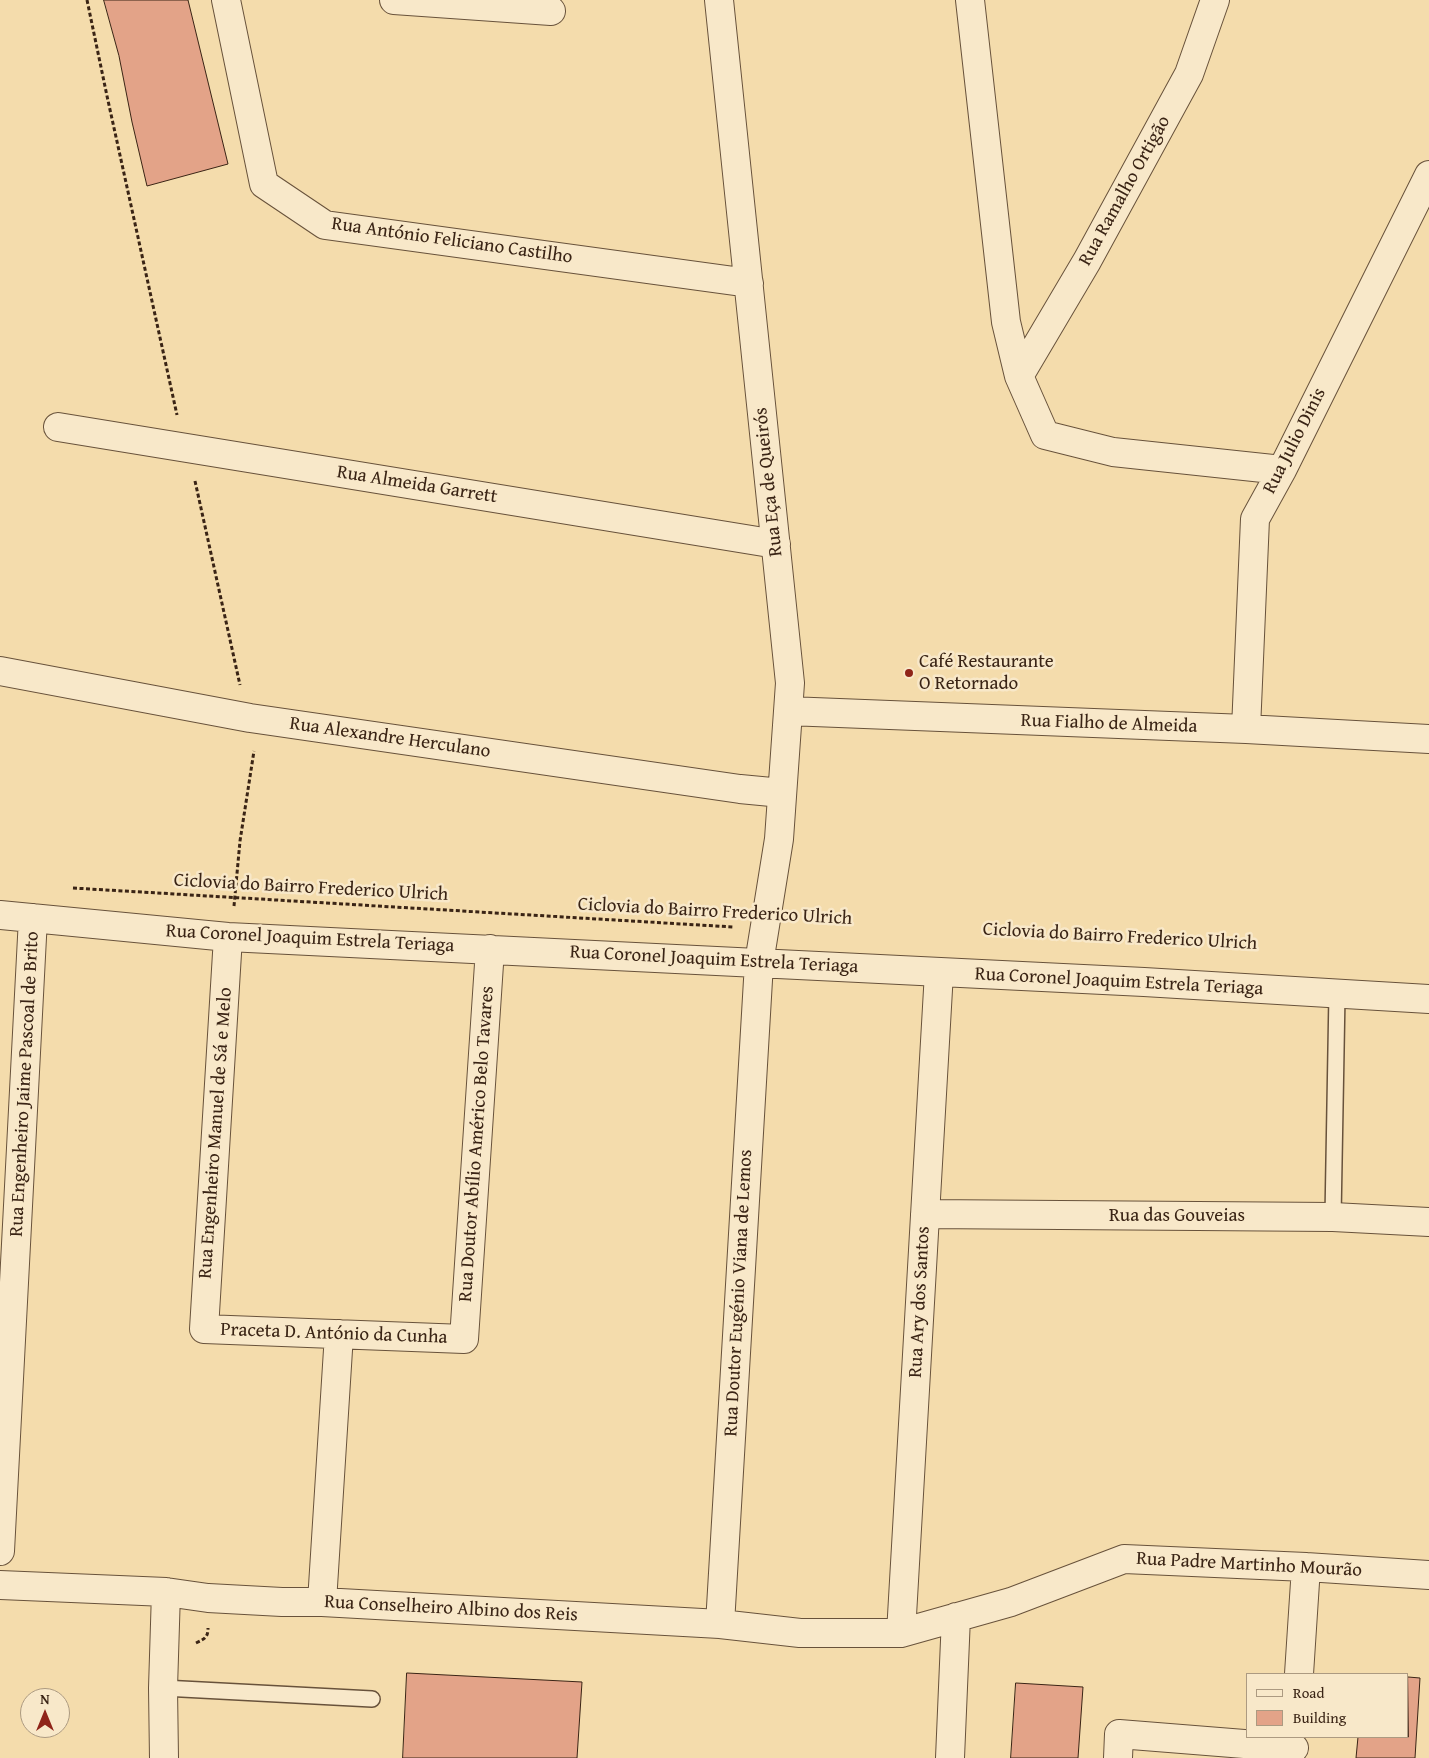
<!DOCTYPE html>
<html>
<head>
<meta charset="utf-8">
<style>
  body { margin:0 }
  #map { position:relative; width:1429px; height:1758px; overflow:hidden; background:#f4dcac; font-family:"Gentium Book Plus",serif }
  canvas { display:block }
  .legend { position:absolute; left:1246px; top:1673px; width:162px; height:65px; box-sizing:border-box; background:#f8e8c9; border:1px solid #ac9a81; margin:0; padding:6px 9px; list-style:none; font-size:15px; color:#3a2415 }
  .legend li { display:flex; align-items:center; gap:10px; height:25px }
  .legend b { width:25px; border:1px solid #ac9a81 }
  .north { position:absolute; left:20px; top:1688px; width:50px; height:50px; box-sizing:border-box; background:#f8e8c9; border:1px solid #ac9a81; border-radius:50%; rotate:0deg; font-size:14px; font-weight:700; line-height:20px; text-align:center; color:#3a2415 }
  .north::after { content:''; display:block; margin:auto; width:18px; height:22px; background:#8f2418; clip-path:polygon(50% 0,100% 100%,50% 72%,0 100%) }
</style>
</head>
<body>
<div id="map">
<canvas width="1429" height="1758"></canvas>
<ul class="legend">
<li><b style="height:6px;background:#f8e8c9"></b>Road</li>
<li><b style="height:14px;background:#e3a388"></b>Building</li>
</ul>
<div class="north">N</div>
</div>
<script>
const g = document.querySelector('canvas').getContext('2d');
g.lineJoin = 'round';
function paint(path, color) { g.fillStyle = color; g.fill(path, 'evenodd'); }
function stroke(path, color, width, dash) { g.strokeStyle = color; g.lineWidth = width; g.lineCap = dash ? 'butt' : 'round'; g.setLineDash(dash || []); g.stroke(path); }
function write(font, color, halo, rows, align = 'center') {
  g.font = font + ' "Gentium Book Plus",serif'; g.lineWidth = 5; g.setLineDash([]); g.textBaseline = 'middle'; g.strokeStyle = halo; g.fillStyle = color; for (const [text, x, y, turn = 0] of rows) {
    g.save(); g.translate(x, y); g.rotate((+turn || 0) * Math.PI / 180); g.textAlign = isNaN(turn) ? turn : align; if (halo) g.strokeText(text, 0, 0); g.fillText(text, 0, 0); g.restore();
  }
}
const building = new Path2D(`
  M 104,0 L 188,0 L 228,164 L 147,186 L 132,122 L 119,56 Z
  M 407,1673 L 582,1682 L 577,1758 L 403,1758 Z
  M 1408,1677 L 1420,1678 L 1415,1758 L 1356,1758 L 1358,1737 L 1408,1737 Z
  M 1016,1683 L 1083,1687 L 1078,1758 L 1011,1758 Z`);
paint(building, '#e3a388');
stroke(building, '#3a2415', 1);
const lane = new Path2D(`
  M 1333,1217 L 1337,994
  M 163,1688 L 372,1699`);
const street = new Path2D(`
  M 226,0 L 264,184 L 325,225 L 749,283
  M 394,0 L 551,11
  M 719,0 L 790,683 L 779,839 L 759,963 L 720,1624
  M 970,0 L 1006,322 L 1019,376 L 1087,261 L 1189,74 L 1215,0
  M 1019,376 L 1045,435 L 1113,452 L 1282,470
  M 58,427 L 776,544
  M 0,671 L 250,718 L 740,789 L 782,793
  M 788,711 L 1246,729 L 1429,739
  M 1246,729 L 1255,519 L 1282,470 L 1429,175
  M 0,915 L 228,937 L 1144,982 L 1429,999
  M 228,937 L 204,1329 L 464,1339 L 490,949
  M 925,1214 L 1333,1217 L 1429,1222
  M 0,1551 L 33,918
  M 0,1585 L 166,1592 L 208,1598 L 282,1602 L 322,1602 L 720,1624 L 800,1633 L 901,1633 L 1011,1602 L 1124,1559 L 1306,1567 L 1429,1575
  M 322,1602 L 339,1334
  M 901,1633 L 939,972
  M 1299,1674 L 1306,1567
  M 164,1758 L 163,1688 L 166,1592
  M 950,1758 L 956,1617
  M 1118,1758 L 1119,1734 L 1294,1748`);
stroke(lane, '#68523b', 18);
stroke(street, '#68523b', 30);
stroke(new Path2D(`
  M 87,0 L 107,96 L 177,415
  M 195,481 L 240,685
  M 73,888 L 733,927
  M 234,906 L 240,841 L 254,751
  M 196,1643 C 204,1639 208,1638 208,1628`), '#3a2415', 3, [4, 2.5]);
stroke(lane, '#f8e8c9', 15);
stroke(street, '#f8e8c9', 28);
for (const [x, y, r, color] of [
  [909,673,5,"#8f2418"]
]) { const dot = new Path2D(); dot.arc(x, y, r, 0, 2 * Math.PI); g.fillStyle = color; g.fill(dot); stroke(dot, '#f8e8c9', 2); }
write('19px', '#3a2415', '#f8e8c9', [
  ["Rua Ramalho Ortigão",1125,191,-61],
  ["Rua António Feliciano Castilho",452,241,8],
  ["Rua Julio Dinis",1295,441,-63],
  ["Rua Eça de Queirós",769,482,-96],
  ["Rua Almeida Garrett",417,485,9],
  ["Rua Fialho de Almeida",1109,724,2],
  ["Rua Alexandre Herculano",390,738,8],
  ["Ciclovia do Bairro Frederico Ulrich",311,888,3],
  ["Ciclovia do Bairro Frederico Ulrich",715,912,3],
  ["Ciclovia do Bairro Frederico Ulrich",1120,937,3],
  ["Rua Coronel Joaquim Estrela Teriaga",310,939,3],
  ["Rua Coronel Joaquim Estrela Teriaga",714,960,3],
  ["Rua Coronel Joaquim Estrela Teriaga",1119,982,3],
  ["Rua Engenheiro Jaime Pascoal de Brito",25,1084,-87],
  ["Rua Engenheiro Manuel de Sá e Melo",216,1133,-86],
  ["Rua Doutor Abílio Américo Belo Tavares",477,1144,-86],
  ["Rua das Gouveias",1177,1216],
  ["Rua Doutor Eugénio Viana de Lemos",739,1293,-87],
  ["Rua Ary dos Santos",920,1302,-87],
  ["Praceta D. António da Cunha",334,1334,2],
  ["Rua Padre Martinho Mourão",1249,1565,3],
  ["Rua Conselheiro Albino dos Reis",451,1609,3]
]);
write('19px', '#3a2415', '#f8e8c9', [
  ["Café Restaurante",919,662],
  ["O Retornado",919,684]
], 'left');
</script>
</body>
</html>
